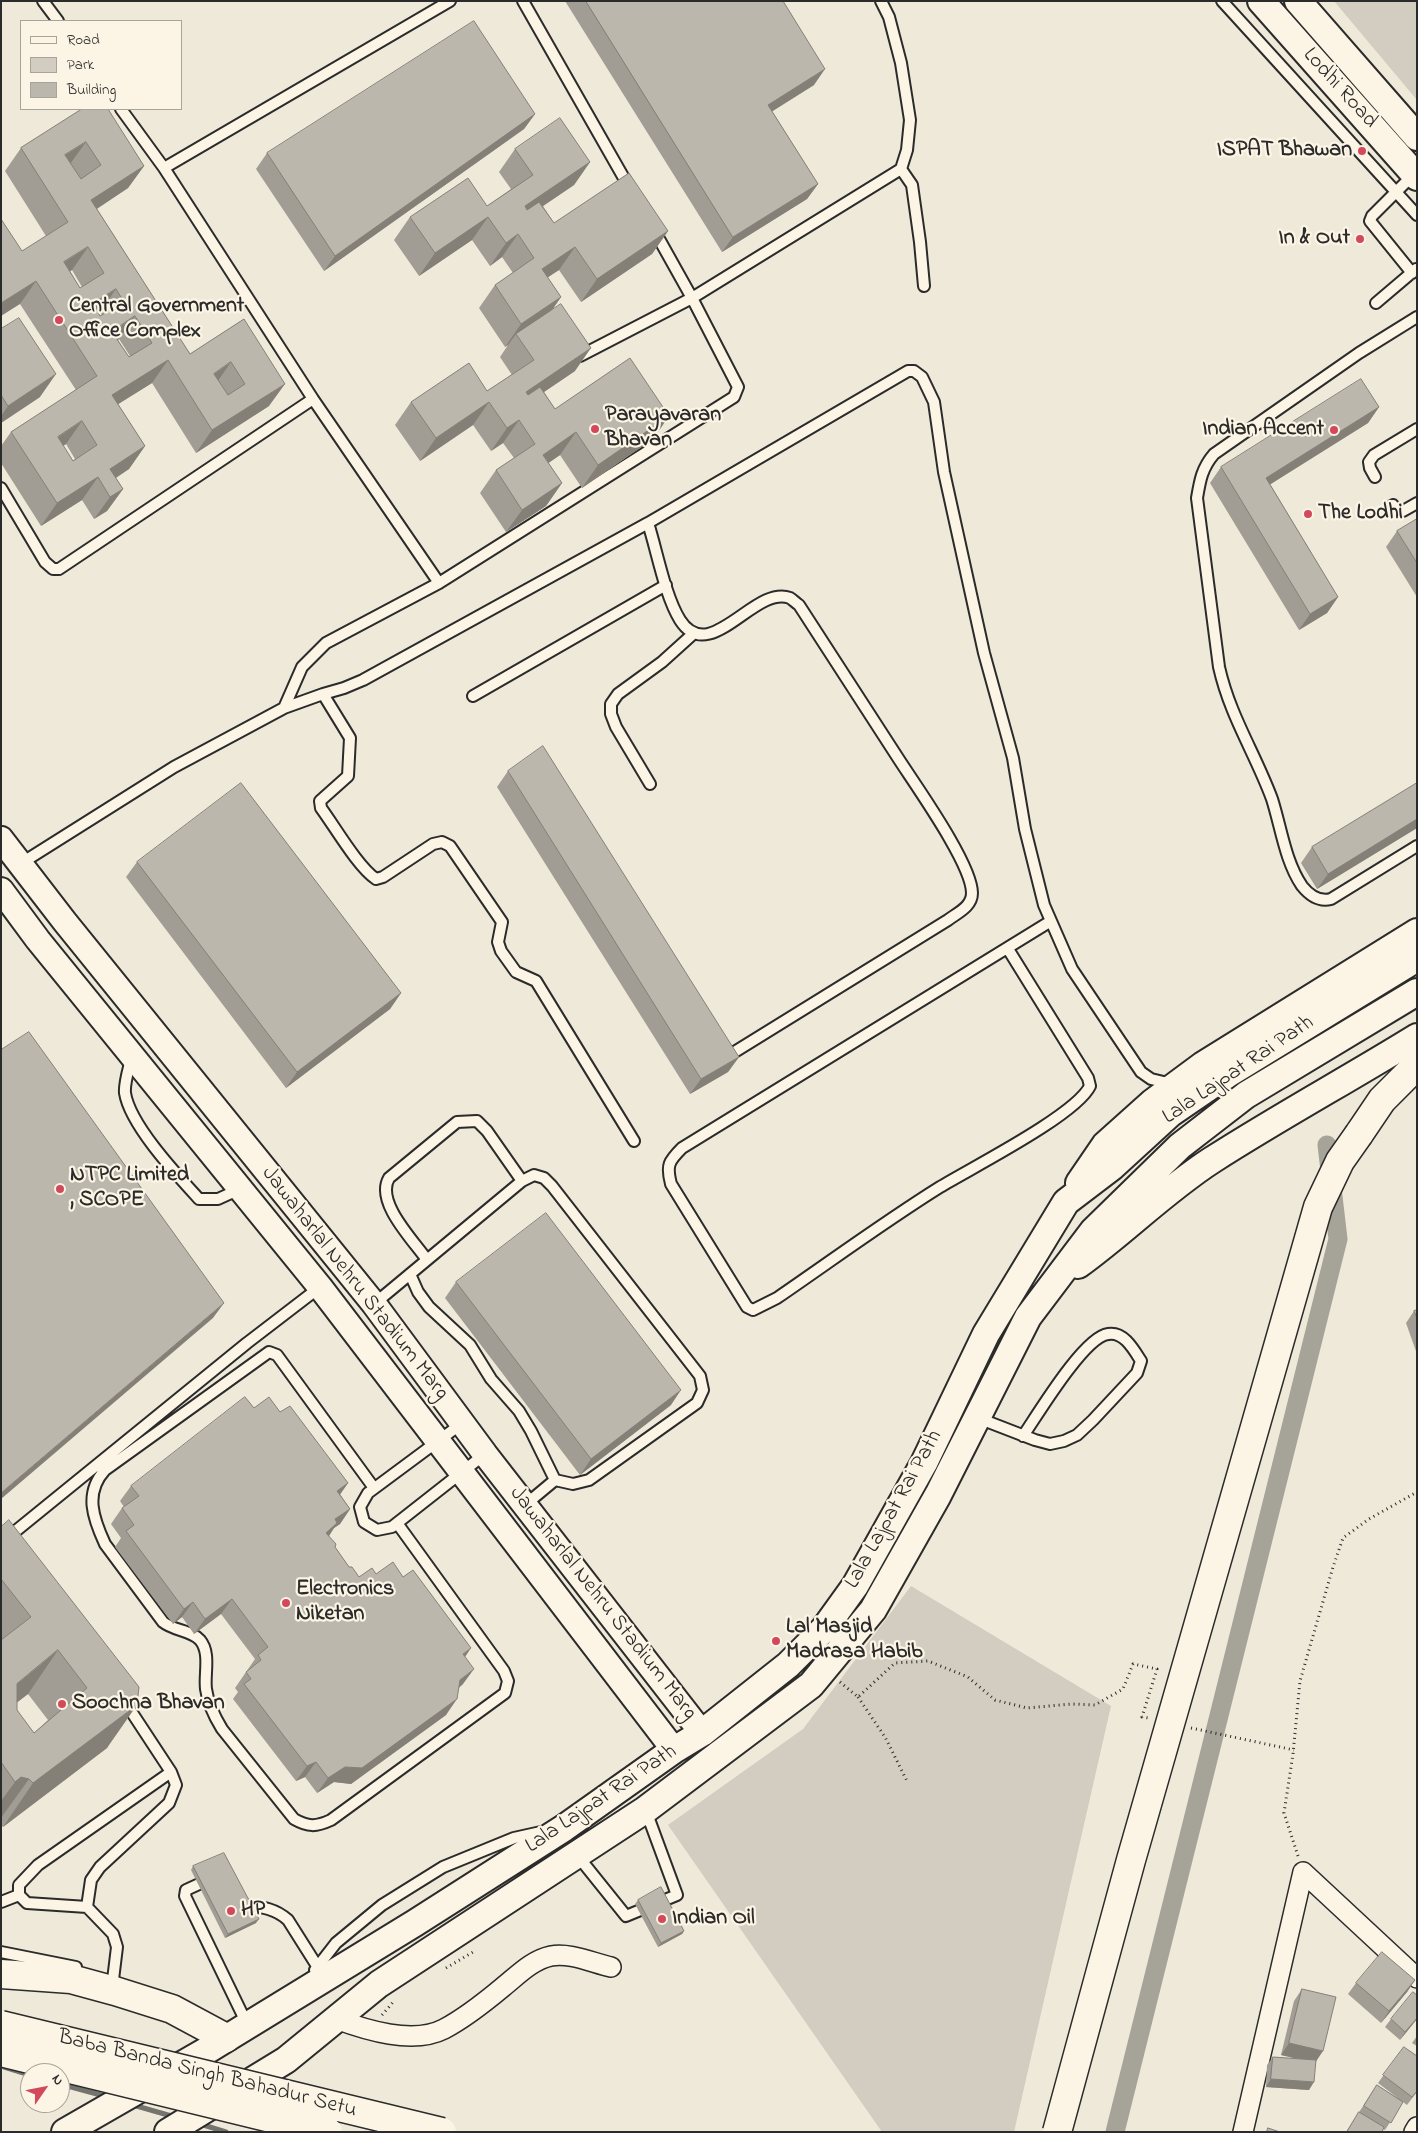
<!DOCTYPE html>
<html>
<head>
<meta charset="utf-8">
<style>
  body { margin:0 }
  #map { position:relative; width:1418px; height:2133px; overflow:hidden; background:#efe9da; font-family:"Indie Flower",sans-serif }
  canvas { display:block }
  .frame { position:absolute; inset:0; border:2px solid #2b2b2b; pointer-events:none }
  .legend { position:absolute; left:20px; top:20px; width:162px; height:90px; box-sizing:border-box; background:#fcf5e5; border:1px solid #a8a49b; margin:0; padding:6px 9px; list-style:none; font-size:15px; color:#2b2b2b }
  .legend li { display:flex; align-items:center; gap:10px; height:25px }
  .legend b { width:25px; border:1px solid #a8a49b }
  .north { position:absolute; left:20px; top:2063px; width:50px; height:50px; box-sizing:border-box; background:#fcf5e5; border:1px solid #a8a49b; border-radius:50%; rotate:57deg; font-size:14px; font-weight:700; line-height:20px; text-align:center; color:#2b2b2b }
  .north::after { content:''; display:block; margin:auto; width:18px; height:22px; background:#d1495b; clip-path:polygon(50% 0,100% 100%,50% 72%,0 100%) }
</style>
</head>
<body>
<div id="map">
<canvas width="1418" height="2133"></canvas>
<div class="frame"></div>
<ul class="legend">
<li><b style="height:6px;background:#fcf5e5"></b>Road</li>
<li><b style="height:14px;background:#d2cdc0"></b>Park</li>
<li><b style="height:14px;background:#bcb7ac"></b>Building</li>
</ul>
<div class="north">N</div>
</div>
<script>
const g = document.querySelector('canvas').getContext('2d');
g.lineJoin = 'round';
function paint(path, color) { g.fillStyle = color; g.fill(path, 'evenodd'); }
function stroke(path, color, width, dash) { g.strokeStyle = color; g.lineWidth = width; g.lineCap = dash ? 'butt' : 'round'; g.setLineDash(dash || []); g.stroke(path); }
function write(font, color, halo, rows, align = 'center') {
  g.font = font + ' "Indie Flower",sans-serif'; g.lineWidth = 4.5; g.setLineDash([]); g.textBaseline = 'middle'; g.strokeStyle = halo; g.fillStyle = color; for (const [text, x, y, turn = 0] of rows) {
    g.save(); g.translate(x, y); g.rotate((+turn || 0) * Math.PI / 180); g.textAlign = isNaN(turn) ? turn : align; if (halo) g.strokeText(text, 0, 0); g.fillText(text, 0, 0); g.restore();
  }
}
paint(new Path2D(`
  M 1334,1 L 1417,1 L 1417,100 Z
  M 911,1586 L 1111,1706 L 1014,2132 L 882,2132 L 668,1825 L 803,1729 Z`), '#d2cdc0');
stroke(new Path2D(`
  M 4,2067 L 30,2075
  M 60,2084 L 108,2097
  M 133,2105 L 175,2117
  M 200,2124 L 226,2132`), '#75736d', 5);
stroke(new Path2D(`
  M 1115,2132 L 1338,1239 L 1327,1145`), '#a6a399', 19);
const service = new Path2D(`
  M 43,1 L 58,21
  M 523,1 L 629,187
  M 1222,1 L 1417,215
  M 121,109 L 164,168 L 313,399 L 439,583
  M 164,168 L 450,1
  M 901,169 L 912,185 L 920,242 L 924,286
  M 1412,273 L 1370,221 L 1372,216 L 1414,174
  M 1376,303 L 1416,269
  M 1417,317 L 1359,353 L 1214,454 C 1202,468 1200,480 1197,498 L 1219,667 C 1230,716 1255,753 1272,799 C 1281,827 1285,861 1302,886 C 1310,896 1319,902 1331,899 L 1417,846
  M 580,356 L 692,298 L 901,169 L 907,150 L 910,120 L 901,63 L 889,17 L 881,1
  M 1375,477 L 1370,468 L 1369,462 L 1374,455 L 1417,429
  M 1,488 L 45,562 L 53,569 L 59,569 L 313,399
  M 1393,505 L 1397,510 L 1403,511 L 1417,503
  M 648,523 C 657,551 665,596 680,620 C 710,667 755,584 790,598 C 793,600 796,603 799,605 C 832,656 865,707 898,758 C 916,786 972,864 972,893 C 972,907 957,913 948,920 L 728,1056
  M 323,694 L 350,738 L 348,776 L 320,801 L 321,808 C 335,827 358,867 376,879 L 383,877 L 433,844 L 442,842 L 450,846 L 502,922 L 498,942 L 501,951 L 516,972 L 536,981 L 634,1141
  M 473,696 L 666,585
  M 284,708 L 302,667 L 326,643 L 439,583 L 734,397 L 738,387 L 692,298 L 654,230
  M 650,784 L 616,727 L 611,714 L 611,704 L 618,694 L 662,662 L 693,634
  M 20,864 L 174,767 L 284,708 L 323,694 L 344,688 L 363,680 L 648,523 L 908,371 L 914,371 L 922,377 L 934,402 L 944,472 L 984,653 L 1013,758 L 1025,829 L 1044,905 L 1072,969 L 1141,1072 L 1151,1079 L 1172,1084
  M 1008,949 L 1088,1078 L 1090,1086 C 1076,1115 973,1167 940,1187 C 884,1222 831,1261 777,1298 L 753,1310 L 747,1307 L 671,1184 C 666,1165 669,1161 682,1148 L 1051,921
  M 131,1059 C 129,1068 124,1083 125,1093 C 130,1125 177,1175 199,1199 L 218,1199 L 240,1189
  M 427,1260 C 413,1240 375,1202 389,1178 L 457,1122 L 477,1121 L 487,1131 L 522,1181
  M 410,1274 L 418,1292 L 429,1307 L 470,1345 L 491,1379 L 519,1411 L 531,1431 L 555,1480
  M 374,1304 L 522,1181 L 534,1175 L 544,1178 L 552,1186 L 700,1376 L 703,1390 L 697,1403 L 589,1480 L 573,1484 L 555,1480 L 525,1505
  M 978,1418 L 1035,1440 L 1050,1444 L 1064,1441 L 1077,1435 L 1093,1420 L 1137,1373 L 1141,1361 C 1134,1350 1124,1331 1108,1334 C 1084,1337 1038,1414 1023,1436
  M 461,1424 L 368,1493 L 360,1507 L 364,1522 L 377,1530 L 392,1527 L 485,1454
  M 374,1488 L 277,1355 L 269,1352 L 105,1470 C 84,1493 93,1518 105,1544 L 163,1622 C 174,1631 191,1630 200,1640 C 211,1653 204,1674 206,1689 C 208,1704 214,1716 222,1729 L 294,1819 C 308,1827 316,1827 331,1820 L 505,1693 L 508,1681 L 504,1671 L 397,1523
  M 1,1537 L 12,1534 L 247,1343 L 320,1287
  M 577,1855 L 626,1916 L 677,1895 L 646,1811
  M 210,1879 L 186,1890 L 185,1896 L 247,2024
  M 1,1902 L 19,1895
  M 241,1902 L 244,1905 C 261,1907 275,1908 288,1920 L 324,1977
  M 87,1907 L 91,1880 L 100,1867 L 169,1803 L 176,1785 L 171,1772 L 125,1702
  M 1,1952 L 76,1967
  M 315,1970 L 336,1943 L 382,1905 L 443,1867 L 514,1838 L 541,1832
  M 112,1988 L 117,1947 L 113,1934 L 87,1907 L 27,1903 L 19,1895 L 19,1885 L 38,1865 L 171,1772`);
const minor = new Path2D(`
  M 336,2019 C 366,2030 413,2045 444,2029 C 465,2018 485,2002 503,1987 C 518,1975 532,1960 551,1956 C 569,1952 593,1963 611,1967
  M 1243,2132 L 1303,1872 L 1417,1978
  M 1414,2132 L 1417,2127`);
const tertiary = new Path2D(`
  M 1,839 L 65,922 L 374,1304 L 485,1454 L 702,1733
  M 1,890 L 38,940 L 320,1287 L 674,1750`);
const secondary = new Path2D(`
  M 1261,1 L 1417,177
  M 1298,1 L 1417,137
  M 1079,1183 L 1105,1145 L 1153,1102 L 1203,1065 L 1417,932
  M 1078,1265 C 1124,1232 1164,1191 1212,1160 C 1279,1117 1349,1079 1417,1037
  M 65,2132 L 206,2051 L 415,1923 L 564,1828 L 674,1750 L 702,1733 L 788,1665 L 824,1629 L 855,1586 L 924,1463 L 986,1334 L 1066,1202 L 1112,1167 L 1171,1113 L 1228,1074 L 1417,958
  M 168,2132 L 286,2060 L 379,1984 L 645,1810 L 811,1685 L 873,1610 L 938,1495 L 1028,1317 L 1093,1231 L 1180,1146 L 1246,1095 L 1417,992`);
const trunk = new Path2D(`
  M 1359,1134 L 1382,1100 L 1417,1065
  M 1,1974 L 71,1979 L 115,1991 L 172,2009 L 226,2038`);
stroke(service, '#2b2b2b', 14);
stroke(minor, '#2b2b2b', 22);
stroke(tertiary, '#2b2b2b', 28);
stroke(secondary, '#2b2b2b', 30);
stroke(trunk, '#2b2b2b', 31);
stroke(new Path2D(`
  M 840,1682 L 858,1697 L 895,1663 L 928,1661 L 968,1677 L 995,1700 L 1027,1708 L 1071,1704 L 1095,1705 L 1123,1689 L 1133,1664 L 1157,1669 L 1142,1717 L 1149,1718
  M 858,1697 L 885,1737 L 908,1783
  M 1191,1728 L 1294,1750
  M 1298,1856 L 1284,1813 L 1293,1754 L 1300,1681 L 1333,1567 L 1343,1538 L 1369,1519 L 1417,1492
  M 446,1968 L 473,1952
  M 382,2015 L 394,2001`), '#2b2b2b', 3, [1, 4]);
stroke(service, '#fcf5e5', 10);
stroke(minor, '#fcf5e5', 19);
stroke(tertiary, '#fcf5e5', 24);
stroke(secondary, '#fcf5e5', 26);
stroke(trunk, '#fcf5e5', 28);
const trunkBridge = new Path2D(`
  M 1,2025 L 442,2132
  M 1,2052 L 328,2132
  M 1057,2132 L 1131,1860 L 1318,1207 L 1340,1161 L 1359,1134`);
stroke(trunkBridge, '#2b2b2b', 31, []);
stroke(trunkBridge, '#fcf5e5', 28);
paint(new Path2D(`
  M 565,1 L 783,1 L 814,85 L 772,111 L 818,184 L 807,199 L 722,252 Z
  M 82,109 L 144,166 L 128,188 L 97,209 L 190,354 L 244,319 L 269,406 L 196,453 L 152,383 L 118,404 L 145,446 L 129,469 L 116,478 L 123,489 L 107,511 L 94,519 L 82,500 L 41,526 L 1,463 L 1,446 L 11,432 L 76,390 L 20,304 L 46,236 L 5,171 L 21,148 ZM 72,270 L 82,287 L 80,288 L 70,271 ZM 100,312 L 102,315 L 100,316 L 98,313 ZM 119,339 L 130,356 L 129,357 L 118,340 ZM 66,444 L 75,459 L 73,461 L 63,446 Z
  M 535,114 L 524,129 L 324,271 L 256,169 L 267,153 Z
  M 515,149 L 590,162 L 574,185 L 543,206 L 554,223 L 668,231 L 652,254 L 581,302 L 559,270 L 547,277 L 561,297 L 552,310 L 575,371 L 544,392 L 555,409 L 669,416 L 653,439 L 582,488 L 560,455 L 548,463 L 562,483 L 546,506 L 506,532 L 480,493 L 496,470 L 514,458 L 503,443 L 491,451 L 473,425 L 420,461 L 395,425 L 411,402 L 487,391 L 512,375 L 500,357 L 508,345 L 505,347 L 479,308 L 495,285 L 513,273 L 502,257 L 490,266 L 472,240 L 419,276 L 394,240 L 410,217 L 487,206 L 511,189 L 499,172 Z
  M 1,329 L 40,397 L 1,423 Z
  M 1379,407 L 1368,423 L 1270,484 L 1338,597 L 1327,613 L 1299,630 L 1210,483 L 1221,467 Z
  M 1417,519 L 1417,597 L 1386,547 L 1397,531 Z
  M 508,771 L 739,1057 L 728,1072 L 690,1094 L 497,787 Z
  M 1417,783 L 1417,828 L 1317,889 L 1301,863 L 1312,847 Z
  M 137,862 L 401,993 L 390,1009 L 286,1088 L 126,877 Z
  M 456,1282 L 671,1405 L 580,1475 L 445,1298 Z
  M 1417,1310 L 1417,1354 L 1406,1323 L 1414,1311 Z
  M 254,1408 L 280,1412 L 348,1483 L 340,1494 L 350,1509 L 340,1524 L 334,1528 L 329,1536 L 335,1547 L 349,1567 L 359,1577 L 376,1574 L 403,1577 L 465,1657 L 463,1684 L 459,1688 L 446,1715 L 351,1784 L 334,1782 L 317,1793 L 305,1777 L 296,1781 L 233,1699 L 238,1692 L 235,1688 L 255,1659 L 221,1614 L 194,1634 L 182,1617 L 173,1624 L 115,1547 L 121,1538 L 111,1524 L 122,1508 L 124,1507 L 120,1501 L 131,1486 Z
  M 1,1527 L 139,1687 L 107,1748 L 3,1827 L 1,1825 ZM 28,1694 L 48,1720 L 34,1733 L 17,1710 L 17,1702 Z
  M 193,1866 L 256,1923 L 225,1938 L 191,1870 Z
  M 638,1900 L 684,1931 L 682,1934 L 658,1947 L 635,1904 Z
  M 1415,1980 L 1407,1992 L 1381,2023 L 1348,1994 L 1356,1983 Z
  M 1302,1989 L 1316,2062 L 1309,2090 L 1266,2087 L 1267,2065 L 1273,2057 L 1299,2059 L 1281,2055 L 1294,2001 Z
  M 1391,2019 L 1417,2019 L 1400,2040 L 1385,2027 Z
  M 1417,2036 L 1417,2046 L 1412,2043 Z
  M 1404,2047 L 1417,2092 L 1407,2105 L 1403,2102 L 1385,2130 L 1383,2129 L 1382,2132 L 1346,2132 L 1377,2085 L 1399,2099 L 1378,2083 Z`), '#a29d94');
paint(new Path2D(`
  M 825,69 L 814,85 L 757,121 L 768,105 Z
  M 535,114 L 524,129 L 324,271 L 335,256 Z
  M 86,142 L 70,164 L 65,155 Z
  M 590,162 L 574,185 L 509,229 L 525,206 Z
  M 144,166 L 128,188 L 75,223 L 91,200 Z
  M 818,184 L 807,199 L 722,252 L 733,237 Z
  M 488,217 L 472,240 L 419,276 L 435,253 Z
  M 668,231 L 652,254 L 581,302 L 597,279 Z
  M 518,234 L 502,257 L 490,266 L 506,243 Z
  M 88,247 L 72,270 L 48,285 L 64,262 Z
  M 575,247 L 559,270 L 526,292 L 542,269 Z
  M 36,281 L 20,304 L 1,316 L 1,303 Z
  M 116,289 L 100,312 L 77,327 L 93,304 Z
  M 561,297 L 545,320 L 516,334 L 508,345 L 505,347 L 521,324 Z
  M 135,316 L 119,339 L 96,354 L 112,332 Z
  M 591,348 L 575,371 L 510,415 L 526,392 Z
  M 168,360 L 152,383 L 96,418 L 112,395 Z
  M 231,362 L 215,385 L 214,374 Z
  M 56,374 L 40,397 L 1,423 L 1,416 L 8,406 Z
  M 285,384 L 269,406 L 196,453 L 212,430 Z
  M 489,402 L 473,425 L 420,461 L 436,438 Z
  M 1379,407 L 1368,423 L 1255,494 L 1266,478 Z
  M 669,416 L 653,439 L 582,488 L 598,465 Z
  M 519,420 L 503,443 L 491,451 L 507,428 Z
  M 82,421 L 66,444 L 42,460 L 58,437 Z
  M 576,432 L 560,455 L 527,478 L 543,455 Z
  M 145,446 L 129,469 L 103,486 L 110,469 Z
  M 98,477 L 82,500 L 41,526 L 57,503 Z
  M 562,483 L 546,506 L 506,532 L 522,510 Z
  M 123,489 L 107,511 L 94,519 L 110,497 Z
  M 1338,597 L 1327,613 L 1299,630 L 1310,614 Z
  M 1417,819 L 1417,828 L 1317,889 L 1328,874 Z
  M 401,993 L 390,1009 L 286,1088 L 297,1072 Z
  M 739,1057 L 728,1072 L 690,1094 L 701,1079 Z
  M 224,1303 L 213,1318 L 1,1499 L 1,1493 Z
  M 681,1390 L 671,1405 L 580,1475 L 591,1459 Z
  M 348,1483 L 337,1499 L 337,1491 Z
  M 350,1509 L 340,1524 L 334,1528 L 327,1539 L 315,1549 L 335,1519 Z
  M 232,1599 L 221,1614 L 194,1634 L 205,1619 Z
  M 193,1602 L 182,1617 L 173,1624 L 184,1609 Z
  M 471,1648 L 461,1663 L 463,1654 Z
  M 58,1650 L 28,1694 L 1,1715 L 17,1684 Z
  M 474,1669 L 463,1684 L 449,1695 L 460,1680 Z
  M 457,1699 L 446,1715 L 351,1784 L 334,1782 L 317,1793 L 328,1778 L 345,1767 Z
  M 137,1705 L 107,1748 L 3,1827 L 33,1783 Z
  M 316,1762 L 305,1777 L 296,1781 L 307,1766 Z
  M 21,1777 L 29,1779 L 1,1818 L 1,1801 L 15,1782 Z
  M 259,1919 L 256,1923 L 225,1938 L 228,1934 Z
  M 684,1931 L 682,1934 L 658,1947 L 661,1943 Z
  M 1415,1980 L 1407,1992 L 1381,2023 L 1389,2011 Z
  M 1417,2018 L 1417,2019 L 1400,2040 L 1405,2032 Z
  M 1289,2043 L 1323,2051 L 1315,2063 L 1281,2055 Z
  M 1271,2079 L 1314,2082 L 1309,2090 L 1266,2087 Z`), '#848078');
const building = new Path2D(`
  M 586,1 L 783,1 L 825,69 L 768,105 L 818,184 L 733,237 Z
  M 474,21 L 535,114 L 335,256 L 267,153 Z
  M 82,109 L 108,109 L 144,166 L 91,200 L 190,354 L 244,319 L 285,384 L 212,430 L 168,360 L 112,395 L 145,446 L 110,469 L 123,489 L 110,497 L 98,477 L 57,503 L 11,432 L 97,376 L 36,281 L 1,303 L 1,219 L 22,251 L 68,222 L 21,148 ZM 86,142 L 101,165 L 81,179 L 65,155 ZM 88,247 L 104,273 L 80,288 L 64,262 ZM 116,289 L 124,302 L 100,316 L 93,304 ZM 135,316 L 152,343 L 129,357 L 112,332 ZM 231,362 L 245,384 L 228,395 L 214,374 ZM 82,421 L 97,445 L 73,461 L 58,437 Z
  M 560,118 L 590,162 L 525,206 L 527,210 L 539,202 L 554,223 L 629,173 L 668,231 L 597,279 L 575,247 L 542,269 L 561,297 L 521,324 L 495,285 L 534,258 L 518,234 L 506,243 L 488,217 L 435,253 L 410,217 L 468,178 L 487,206 L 533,175 L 515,149 Z
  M 561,304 L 591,348 L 526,392 L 528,395 L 540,387 L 555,409 L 630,358 L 669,416 L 598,465 L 576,432 L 543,455 L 562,483 L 522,510 L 496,470 L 535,444 L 519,420 L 507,428 L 489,402 L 436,438 L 411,402 L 469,363 L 487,391 L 534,360 L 516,334 Z
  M 19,318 L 56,374 L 8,406 L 1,395 L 1,329 Z
  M 1361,379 L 1379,407 L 1266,478 L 1338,597 L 1310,614 L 1221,467 Z
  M 1417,519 L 1417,563 L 1397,531 Z
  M 543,746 L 739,1057 L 701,1079 L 508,771 Z
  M 241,783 L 401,993 L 297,1072 L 137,862 Z
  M 1417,783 L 1417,819 L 1328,874 L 1312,847 Z
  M 29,1032 L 224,1303 L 1,1493 L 1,1050 Z
  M 546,1213 L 681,1390 L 591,1459 L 456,1282 Z
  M 1417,1310 L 1417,1318 L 1414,1311 Z
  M 245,1397 L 254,1408 L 269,1397 L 280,1412 L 290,1406 L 348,1483 L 337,1491 L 350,1509 L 335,1519 L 337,1523 L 326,1533 L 336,1544 L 335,1547 L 349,1567 L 352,1567 L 359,1577 L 372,1568 L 376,1574 L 393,1562 L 403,1577 L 413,1570 L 471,1648 L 463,1654 L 474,1669 L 460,1680 L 457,1699 L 362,1768 L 345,1767 L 328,1778 L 316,1762 L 307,1766 L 244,1684 L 251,1679 L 246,1672 L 261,1660 L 258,1655 L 268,1647 L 232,1599 L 205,1619 L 193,1602 L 184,1609 L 126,1531 L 134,1525 L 122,1508 L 139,1496 L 131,1486 Z
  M 9,1520 L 139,1687 L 137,1705 L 33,1783 L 29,1779 L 21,1777 L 15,1782 L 1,1762 L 1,1640 L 31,1617 L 1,1579 L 1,1527 ZM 58,1650 L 87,1688 L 34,1733 L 17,1710 L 17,1684 Z
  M 224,1853 L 259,1919 L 228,1934 L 193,1866 Z
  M 661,1887 L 684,1931 L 661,1943 L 638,1900 Z
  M 1382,1952 L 1415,1980 L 1389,2011 L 1356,1983 Z
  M 1302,1989 L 1336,1997 L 1323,2051 L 1289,2043 Z
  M 1413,1992 L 1417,1995 L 1417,2018 L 1405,2032 L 1391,2019 Z
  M 1404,2047 L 1417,2056 L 1417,2091 L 1412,2097 L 1383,2075 Z
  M 1273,2057 L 1316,2060 L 1314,2082 L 1271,2079 Z
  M 1377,2085 L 1403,2102 L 1391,2123 L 1364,2106 Z
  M 1359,2112 L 1384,2127 L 1382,2132 L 1347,2132 Z
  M 1268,2128 L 1280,2132 L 1267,2132 Z`);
paint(building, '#bcb7ac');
stroke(building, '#848078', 1);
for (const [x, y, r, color] of [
  [1362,151,5,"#d1495b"],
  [1360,239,5,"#d1495b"],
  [59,320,5,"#d1495b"],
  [595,429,5,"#d1495b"],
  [1334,430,5,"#d1495b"],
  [1308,514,5,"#d1495b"],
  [60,1189,5,"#d1495b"],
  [286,1603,5,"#d1495b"],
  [776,1641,5,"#d1495b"],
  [62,1704,5,"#d1495b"],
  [231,1911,5,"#d1495b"],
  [662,1919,5,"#d1495b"]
]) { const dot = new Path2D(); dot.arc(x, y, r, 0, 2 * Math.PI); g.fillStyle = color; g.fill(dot); stroke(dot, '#fcf5e5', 2); }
write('22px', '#2b2b2b', '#fcf5e5', [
  ["Lodhi Road",1339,89,48],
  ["Lala Lajpat Rai Path",1239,1071,-34],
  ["Jawaharlal Nehru Stadium Marg",354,1284,52],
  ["Lala Lajpat Rai Path",895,1510,-61],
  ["Jawaharlal Nehru Stadium Marg",602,1604,52],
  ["Lala Lajpat Rai Path",602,1800,-34],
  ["Baba Banda Singh Bahadur Setu",207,2075,14]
]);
write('bold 22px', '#2b2b2b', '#fcf5e5', [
  ["ISPAT Bhawan",1352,151,"right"],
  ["In & Out",1350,239,"right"],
  ["Central Government",69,307],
  ["Office Complex",69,332],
  ["Parayavaran",605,416],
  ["Bhavan",605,441],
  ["Indian Accent",1324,430,"right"],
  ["The Lodhi",1318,514],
  ["NTPC Limited",70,1176],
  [", SCOPE",70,1201],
  ["Electronics",296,1590],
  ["Niketan",296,1615],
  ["Lal Masjid",786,1628],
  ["Madrasa Habib",786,1653],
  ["Soochna Bhavan",72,1704],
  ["HP",241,1911],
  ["Indian Oil",672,1919]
], 'left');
</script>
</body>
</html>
